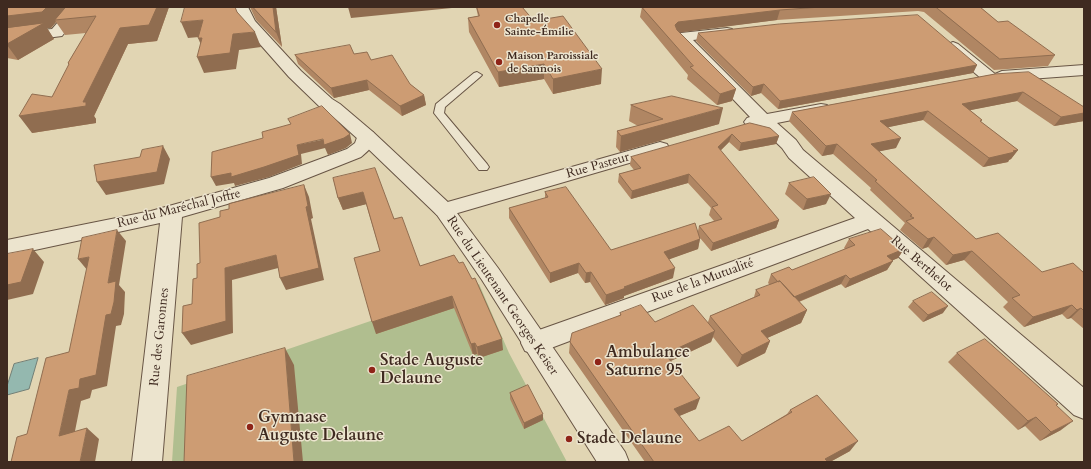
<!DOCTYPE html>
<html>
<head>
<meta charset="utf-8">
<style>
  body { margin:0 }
  #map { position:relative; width:1091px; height:469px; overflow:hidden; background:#e1d5b3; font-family:Cardo,serif }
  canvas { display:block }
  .frame { position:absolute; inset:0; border:8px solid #3f2a20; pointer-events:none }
</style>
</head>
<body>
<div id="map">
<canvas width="1091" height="469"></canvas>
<div class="frame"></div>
</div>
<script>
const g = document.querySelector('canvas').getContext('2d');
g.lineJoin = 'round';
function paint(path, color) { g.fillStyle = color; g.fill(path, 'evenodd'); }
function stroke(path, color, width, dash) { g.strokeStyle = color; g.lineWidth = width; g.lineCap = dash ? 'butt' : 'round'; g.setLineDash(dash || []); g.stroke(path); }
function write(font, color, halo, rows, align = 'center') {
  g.font = font + ' Cardo,serif'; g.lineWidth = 3; g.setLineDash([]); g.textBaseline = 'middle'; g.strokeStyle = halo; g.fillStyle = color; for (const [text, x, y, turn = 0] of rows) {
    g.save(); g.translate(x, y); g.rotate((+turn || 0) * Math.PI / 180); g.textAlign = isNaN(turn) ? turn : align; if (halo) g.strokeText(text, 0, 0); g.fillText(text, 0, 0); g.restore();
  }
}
paint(new Path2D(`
  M 479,284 L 509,353 L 567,462 L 172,462 L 177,387 Z`), '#b0be8f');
const water = new Path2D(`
  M 38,358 L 29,389 L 7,395 L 7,386 L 14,364 Z`);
paint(water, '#94b8af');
stroke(water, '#727f76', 1);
const service = new Path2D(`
  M 477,72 L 482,75 L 480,77 L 445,107 L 444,113 L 487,164 L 489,167 L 487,170 L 479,170 L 434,113 L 436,104 L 474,73 Z`);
const minor = new Path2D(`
  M 71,7 L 85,7 L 62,36 L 7,43 L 7,33 L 52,29 Z
  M 727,28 L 732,29 L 734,32 L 732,35 L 693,40 L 767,114 L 821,104 L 827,105 L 830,109 L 827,113 L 777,123 L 796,140 L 803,150 L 1084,388 L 1084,419 L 1074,415 L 868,229 L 543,351 L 534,354 L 525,351 L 521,343 L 525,335 L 855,218 L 789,158 L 782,148 L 759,126 L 753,127 L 747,126 L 744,122 L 747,118 L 750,117 L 674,37 L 676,34 L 681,33 Z
  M 953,42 L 958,44 L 995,74 L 1002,71 L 1084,65 L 1084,75 L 1002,81 L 996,79 L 989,82 L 983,80 L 948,50 L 945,47 L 948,44 Z
  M 366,130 L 373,132 L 375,136 C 373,147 369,150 361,157 L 283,188 L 182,217 L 162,462 L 132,462 L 160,223 L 7,256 L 7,240 L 151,211 L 269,178 L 347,149 L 355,143 L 359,132 Z
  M 660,142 L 667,144 L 669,148 L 667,152 L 444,217 L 437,215 L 433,210 L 437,205 Z`);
const tertiary = new Path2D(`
  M 234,7 L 248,7 L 255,21 L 301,71 L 332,99 L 340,104 L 373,132 L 451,205 L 498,268 L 625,452 L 629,462 L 597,462 L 482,280 L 437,215 L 359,140 L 328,112 L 320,107 L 289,77 L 244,26 Z`);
stroke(service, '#685545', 2);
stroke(minor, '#685545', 2);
stroke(tertiary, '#685545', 2);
paint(service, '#ece4ce');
paint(minor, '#ece4ce');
paint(tertiary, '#ece4ce');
paint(new Path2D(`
  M 7,7 L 169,7 L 157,41 L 128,44 L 94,116 L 96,119 L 96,123 L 32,133 L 52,97 L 69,65 L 68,63 L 86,33 L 65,35 L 56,22 L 51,28 L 47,28 L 54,39 L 18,60 L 7,58 Z
  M 250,7 L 276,7 L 282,47 L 256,20 Z
  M 476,7 L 522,7 L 534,21 L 601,84 L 553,94 L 544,79 L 499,87 L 469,32 L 468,18 L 478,16 Z
  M 642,7 L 980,7 L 998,22 L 1055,55 L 1048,66 L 994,70 L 924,12 L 918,11 L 777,20 L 679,32 L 736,89 L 732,101 L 717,105 L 687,79 L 688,75 L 640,17 Z
  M 698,33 L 977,65 L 973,73 L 778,109 L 761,93 L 751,96 L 696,41 Z
  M 354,54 L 371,60 L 410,84 L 424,95 L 426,105 L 402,116 L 369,90 L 334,98 L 298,64 L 295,55 Z
  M 995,74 L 1084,107 L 1084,121 L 1054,126 L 1017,101 L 970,110 L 982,120 L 981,122 L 1018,150 L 1011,159 L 1009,160 L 1008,162 L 983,167 L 923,120 L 888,127 L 896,148 L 879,151 L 976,239 L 1042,272 L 1084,273 L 1084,329 L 1071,318 L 1067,319 L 1062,314 L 1024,327 L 1003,307 L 1008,302 L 964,260 L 946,265 L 928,247 L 922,249 L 900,230 L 905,223 L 870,190 L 871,188 L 833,154 L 822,156 L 789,121 L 792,112 Z
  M 631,105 L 719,124 L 620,152 L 616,147 L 617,131 L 638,126 L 629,121 Z
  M 750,123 L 779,136 L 776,144 L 739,151 L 729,142 L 720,151 L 779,220 L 776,228 L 711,251 L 700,238 L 698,249 L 669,259 L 673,278 L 624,296 L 624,298 L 605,305 L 590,282 L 585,283 L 578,273 L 550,283 L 509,218 L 509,208 L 545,198 L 545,192 L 611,250 L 698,231 L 699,226 L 714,221 L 709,215 L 711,208 L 688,183 L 631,199 L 618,182 L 619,174 L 634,170 L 630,165 L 631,157 Z
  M 333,178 L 394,219 L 420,266 L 454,255 L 503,350 L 479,358 L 477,354 L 473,355 L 454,308 L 376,334 L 380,251 L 366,204 L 343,210 L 338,198 Z
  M 789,183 L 826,204 L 803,210 L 785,194 Z
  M 849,239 L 904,249 L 898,258 L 893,260 L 887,270 L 845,288 L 841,284 L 799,302 L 807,310 L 801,323 L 767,338 L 770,341 L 765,353 L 737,367 L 713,337 L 711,342 L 671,361 L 696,409 L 679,416 L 699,441 L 742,441 L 787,414 L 790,410 L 850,451 L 830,462 L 645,462 L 569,353 L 570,342 L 620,315 L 620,313 L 655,322 L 708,322 L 710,316 L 754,297 L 756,290 L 770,285 L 768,283 L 771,274 L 792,270 L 845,249 L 844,248 Z
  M 913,301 L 943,313 L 923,322 L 908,307 Z
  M 957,353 L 1058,404 L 1056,406 L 1061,430 L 1040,441 L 1025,426 L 1018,430 L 948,362 Z
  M 510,393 L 543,420 L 524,429 L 510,399 Z`), '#b08663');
paint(new Path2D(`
  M 47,7 L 69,7 L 55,20 L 56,22 L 51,28 L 47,28 L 54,39 L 18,60 L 7,45 L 7,11 Z
  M 157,7 L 169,7 L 157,41 L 128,44 L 94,116 L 96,119 L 96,123 L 32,133 L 19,116 L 83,102 L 120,28 Z
  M 273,7 L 276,7 L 282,47 L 276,32 Z
  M 348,7 L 462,7 L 351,18 Z
  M 780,10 L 777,20 L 676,33 L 675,25 L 678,22 Z
  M 203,20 L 210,36 L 188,38 L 181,22 Z
  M 255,32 L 261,47 L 239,50 L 236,69 L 204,73 L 197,57 L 233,34 Z
  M 198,38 L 202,38 L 205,54 Z
  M 544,64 L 544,79 L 499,87 L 498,72 Z
  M 977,65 L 973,73 L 778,109 L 780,101 Z
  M 602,69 L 601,84 L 553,94 L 553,79 Z
  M 367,80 L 369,90 L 334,98 L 331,88 Z
  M 764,84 L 761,93 L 751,96 L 753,87 Z
  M 736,89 L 732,101 L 717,105 L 720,94 Z
  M 1023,92 L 1017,101 L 956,113 L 962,104 Z
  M 424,95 L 426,105 L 402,116 L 400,106 Z
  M 723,108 L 719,124 L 620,152 L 621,136 Z
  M 928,111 L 923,120 L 875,130 L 880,121 Z
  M 1084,113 L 1084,121 L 1054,126 L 1061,117 Z
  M 350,134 L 352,143 L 346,148 L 328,155 L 325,148 L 301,154 L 302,164 L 269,177 L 235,186 L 234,183 L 216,186 L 211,177 L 297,145 Z
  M 732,134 L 729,142 L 715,156 L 718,147 Z
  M 779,136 L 776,144 L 739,151 L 741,143 Z
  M 901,138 L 896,148 L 867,154 L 871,144 Z
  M 837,144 L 833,154 L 822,156 L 826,146 Z
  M 163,146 L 170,159 L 164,184 L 106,195 L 97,182 Z
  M 1018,150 L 1011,159 L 1009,160 L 1008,162 L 983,167 L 989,158 Z
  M 689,174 L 688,183 L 631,199 L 632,191 Z
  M 304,185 L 309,197 L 313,218 L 311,219 L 324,280 L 286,290 L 280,278 L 306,207 Z
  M 363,192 L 367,204 L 343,210 L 338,198 Z
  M 831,194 L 826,204 L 803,210 L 807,199 Z
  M 779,220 L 776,228 L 711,251 L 713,243 Z
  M 117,230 L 126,241 L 119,285 L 125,292 L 124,314 L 121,325 L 116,326 L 107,386 L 92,390 L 90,398 L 81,401 L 72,446 L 59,436 L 69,390 L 80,379 L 108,283 Z
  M 934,237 L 928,247 L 922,249 L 928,239 Z
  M 700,239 L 698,249 L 662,262 L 664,252 Z
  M 33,249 L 44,262 L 33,294 L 7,300 L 7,285 Z
  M 904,249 L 898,258 L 882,265 L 887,256 Z
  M 972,251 L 964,260 L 946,265 L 953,255 Z
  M 276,255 L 282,267 L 232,280 L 233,333 L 191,345 L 182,333 L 225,268 Z
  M 89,257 L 88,271 L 78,259 Z
  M 893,261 L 887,270 L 845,288 L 850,279 Z
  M 579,263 L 578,273 L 550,283 L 550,273 Z
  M 675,268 L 673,278 L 624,296 L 624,298 L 605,305 L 606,295 L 624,287 Z
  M 591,272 L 590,282 L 585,283 L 586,273 Z
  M 846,275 L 841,284 L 788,306 L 793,297 Z
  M 452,296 L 454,308 L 376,334 L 372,322 Z
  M 1072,305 L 1062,314 L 1024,327 L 1033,317 Z
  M 948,306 L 943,313 L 923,322 L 928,315 Z
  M 1081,308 L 1071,318 L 1067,319 L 1077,310 Z
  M 807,310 L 801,323 L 756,343 L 761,331 Z
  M 715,331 L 711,342 L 662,365 L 665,354 Z
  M 502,339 L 503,350 L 479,358 L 477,347 Z
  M 770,341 L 765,353 L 737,367 L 742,355 Z
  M 475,343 L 477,354 L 473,355 L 471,344 Z
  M 285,348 L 294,365 L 303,462 L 294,462 Z
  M 700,398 L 696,409 L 670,420 L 674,409 Z
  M 543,414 L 543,420 L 524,429 L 524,423 Z
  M 1036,417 L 1025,426 L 1018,430 L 1028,421 Z
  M 1073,421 L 1061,430 L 1040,441 L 1051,432 Z
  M 87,428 L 99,439 L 95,462 L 80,462 Z
  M 858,441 L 850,451 L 830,462 L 823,462 L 825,459 Z`), '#906d50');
const building = new Path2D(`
  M 7,7 L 47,7 L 42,12 L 7,16 Z
  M 66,7 L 157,7 L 149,25 L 120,28 L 83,102 L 86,102 L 86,106 L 19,116 L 32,94 L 52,97 L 69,64 L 68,63 L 96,16 L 55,20 Z
  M 185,7 L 235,7 L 237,12 L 255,32 L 233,34 L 230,53 L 197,57 L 202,38 L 198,38 L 203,20 L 181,22 Z
  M 253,7 L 273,7 L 276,32 Z
  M 477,7 L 522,7 L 534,21 L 563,16 L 602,69 L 553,79 L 544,64 L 498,72 L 468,18 L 479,16 Z
  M 642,7 L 821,7 L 780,10 L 678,22 L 675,25 L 677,30 L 736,89 L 720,94 L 690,67 L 693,66 Z
  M 936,7 L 980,7 L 998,22 L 1008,21 L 1055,55 L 1000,59 Z
  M 918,15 L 977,65 L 780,101 L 764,84 L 753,87 L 698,33 L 779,24 Z
  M 44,23 L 7,44 L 7,28 Z
  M 350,45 L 354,54 L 367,52 L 371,60 L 392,55 L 410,84 L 424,95 L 400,106 L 367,80 L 331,88 L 295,55 Z
  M 1029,72 L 1084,107 L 1084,113 L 1061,117 L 1023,92 L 962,104 L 982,120 L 980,121 L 1018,150 L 1013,151 L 1015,152 L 989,158 L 928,111 L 880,121 L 901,138 L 871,144 L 976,239 L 998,233 L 1042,272 L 1073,263 L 1084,273 L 1084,311 L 1081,308 L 1077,310 L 1072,305 L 1033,317 L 1012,298 L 1020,295 L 972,251 L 953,255 L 934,237 L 928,239 L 906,221 L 914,218 L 910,216 L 912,215 L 875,181 L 877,180 L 837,144 L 826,146 L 792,112 L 995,74 Z
  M 672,96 L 723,108 L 621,136 L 617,131 L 663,119 L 631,105 Z
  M 322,106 L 350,134 L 344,138 L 324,145 L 323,139 L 297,145 L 299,155 L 264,167 L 231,177 L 231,173 L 211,177 L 212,152 L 263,138 L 262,132 L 291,124 L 288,119 Z
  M 750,123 L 770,128 L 779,136 L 741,143 L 732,134 L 718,147 L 779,220 L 713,243 L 699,226 L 722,219 L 712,207 L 718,205 L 689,174 L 632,191 L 619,174 L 641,168 L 631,157 Z
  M 163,146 L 157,172 L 97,182 L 94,165 L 140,157 L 142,150 Z
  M 375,168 L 394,219 L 402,217 L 420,266 L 454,255 L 459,263 L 463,262 L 472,279 L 475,278 L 502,339 L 477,347 L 475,343 L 471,344 L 452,296 L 372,322 L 354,258 L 380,251 L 363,192 L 338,198 L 333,178 Z
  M 814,177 L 831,194 L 807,199 L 789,183 Z
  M 304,185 L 308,206 L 306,207 L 319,268 L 280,278 L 276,255 L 225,268 L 226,321 L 182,333 L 183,306 L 192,304 L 193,279 L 197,278 L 197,264 L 200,263 L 199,223 L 220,217 L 220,211 L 229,209 L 229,204 Z
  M 566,187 L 611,250 L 695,223 L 700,239 L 664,252 L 675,268 L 624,287 L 626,288 L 606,295 L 591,272 L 586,273 L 579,263 L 550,273 L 509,208 L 548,197 L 545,192 Z
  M 881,229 L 904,249 L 887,256 L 893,261 L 850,279 L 846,275 L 794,297 L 780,281 L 778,282 L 771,274 L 789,267 L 792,270 L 855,245 L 849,239 Z
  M 117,230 L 108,283 L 116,281 L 114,302 L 111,314 L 106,315 L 96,375 L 80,379 L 79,388 L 69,390 L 59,436 L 87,428 L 80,462 L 11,462 L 17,437 L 27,434 L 46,358 L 69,352 L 89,257 L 78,259 L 82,238 Z
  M 33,249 L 21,282 L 7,285 L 7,254 Z
  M 780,281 L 807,310 L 761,331 L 770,341 L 742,355 L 710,316 L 760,295 L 756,290 Z
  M 932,292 L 948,306 L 928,315 L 913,301 Z
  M 641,305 L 655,322 L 693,305 L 715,331 L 665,354 L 700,398 L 674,409 L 699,441 L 729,426 L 742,441 L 792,412 L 790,410 L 817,395 L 858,441 L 825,459 L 828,462 L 654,462 L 570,342 L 572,333 L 621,315 L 620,313 Z
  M 985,339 L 1058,404 L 1056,405 L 1073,421 L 1051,432 L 1036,417 L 1028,421 L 957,353 Z
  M 285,348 L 294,462 L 184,462 L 187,376 Z
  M 528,385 L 543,414 L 524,423 L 510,393 Z`);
paint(building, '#cd9c73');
stroke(building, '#906d50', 1);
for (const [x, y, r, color] of [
  [497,25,4,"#8f2418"],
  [499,62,4,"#8f2418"],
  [598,362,4,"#8f2418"],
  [372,370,4,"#8f2418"],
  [250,427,4,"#8f2418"],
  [569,439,4,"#8f2418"]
]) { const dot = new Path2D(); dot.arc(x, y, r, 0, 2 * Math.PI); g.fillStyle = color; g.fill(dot); stroke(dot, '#ece4ce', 1.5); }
write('bold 11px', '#3f2a20', '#ece4ce', [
  ["Chapelle",505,19],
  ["Sainte-Émilie",505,32],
  ["Maison Paroissiale",507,56],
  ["de Sannois",507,69]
], 'left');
write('13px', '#3f2a20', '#ece4ce', [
  ["Rue Pasteur",598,166,-16],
  ["Rue du Maréchal Joffre",179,209,-14],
  ["Rue Berthelot",921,264,41],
  ["Rue de la Mutualité",703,281,-20],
  ["Rue du Lieutenant Georges Keiser",502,296,56],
  ["Rue des Garonnes",160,337,-84]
]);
write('bold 16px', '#3f2a20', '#ece4ce', [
  ["Ambulance",606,353],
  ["Saturne 95",606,371],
  ["Stade Auguste",380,361],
  ["Delaune",380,379],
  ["Gymnase",258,418],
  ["Auguste Delaune",258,436],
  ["Stade Delaune",577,439]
], 'left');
</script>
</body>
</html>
